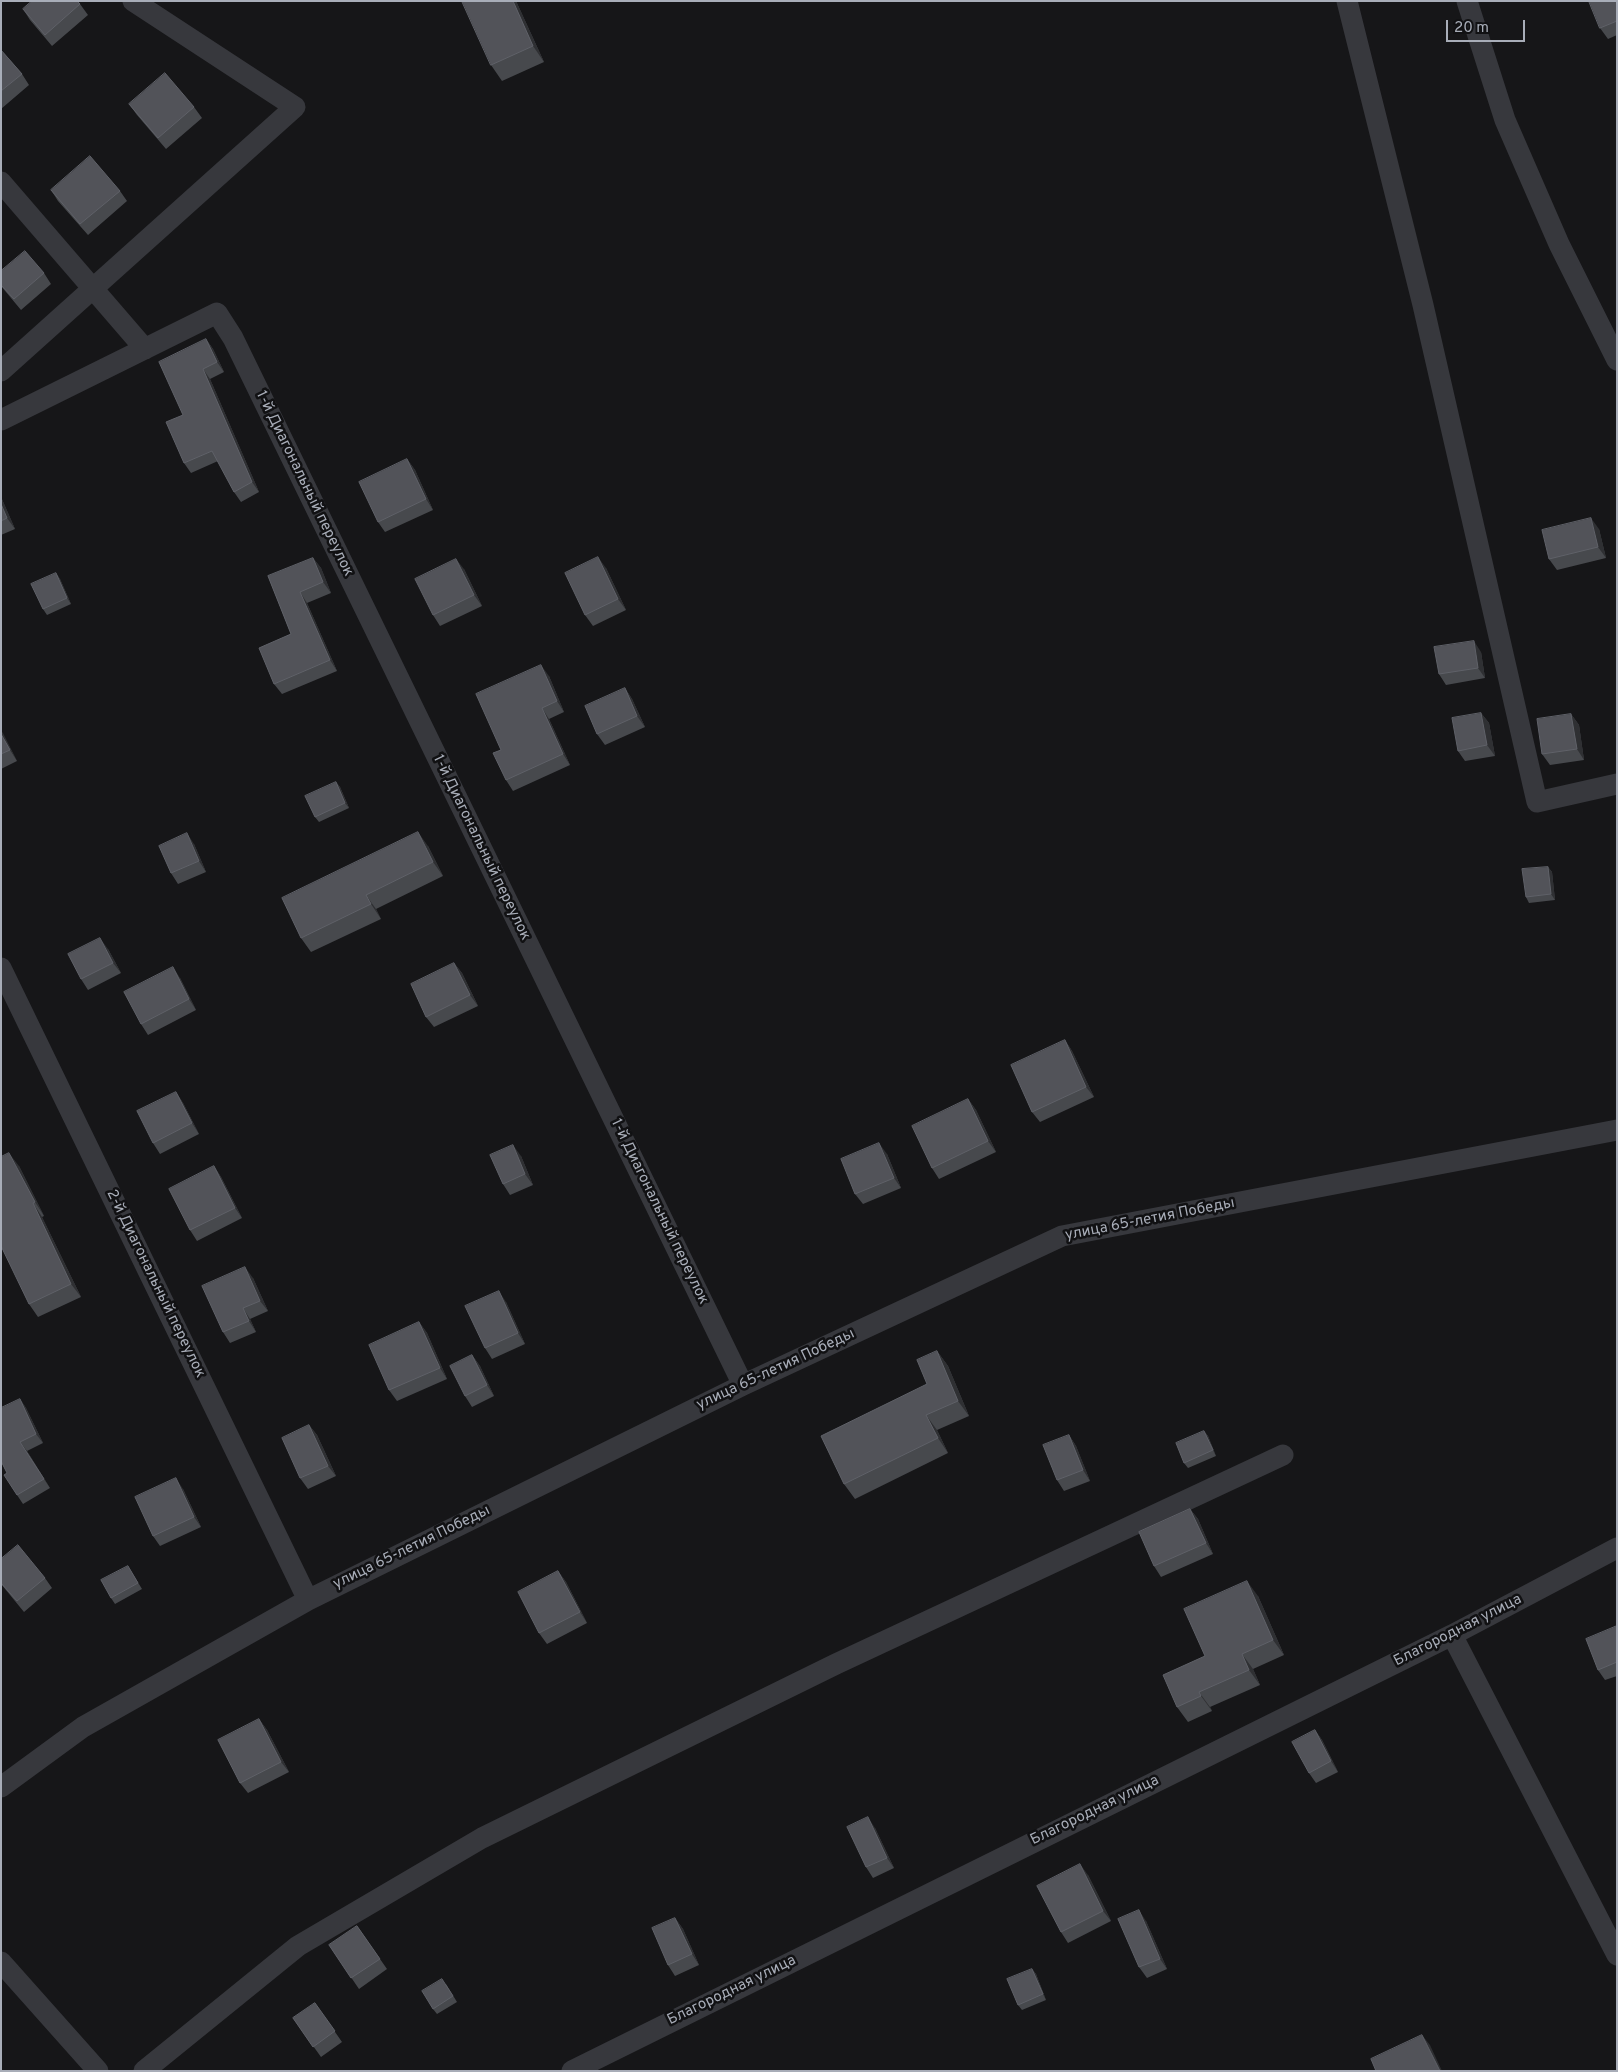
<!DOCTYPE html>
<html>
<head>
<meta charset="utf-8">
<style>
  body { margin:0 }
  #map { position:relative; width:1618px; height:2072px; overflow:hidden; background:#161618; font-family:Overpass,sans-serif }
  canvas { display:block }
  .frame { position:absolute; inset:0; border:2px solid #a8adb8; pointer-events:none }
  .scale { position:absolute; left:1446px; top:20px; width:79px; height:22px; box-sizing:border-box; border:2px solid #a8adb8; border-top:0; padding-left:6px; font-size:15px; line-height:18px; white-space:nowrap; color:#a8adb8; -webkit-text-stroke:4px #111113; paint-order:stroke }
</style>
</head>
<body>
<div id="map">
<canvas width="1618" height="2072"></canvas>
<div class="frame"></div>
<div class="scale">20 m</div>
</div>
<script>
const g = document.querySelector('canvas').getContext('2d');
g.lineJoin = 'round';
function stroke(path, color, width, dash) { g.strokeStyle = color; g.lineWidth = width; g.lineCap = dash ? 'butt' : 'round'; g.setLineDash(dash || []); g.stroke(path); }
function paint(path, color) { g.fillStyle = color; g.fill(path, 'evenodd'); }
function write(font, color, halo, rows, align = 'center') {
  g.font = font + ' Overpass,sans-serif'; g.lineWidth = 5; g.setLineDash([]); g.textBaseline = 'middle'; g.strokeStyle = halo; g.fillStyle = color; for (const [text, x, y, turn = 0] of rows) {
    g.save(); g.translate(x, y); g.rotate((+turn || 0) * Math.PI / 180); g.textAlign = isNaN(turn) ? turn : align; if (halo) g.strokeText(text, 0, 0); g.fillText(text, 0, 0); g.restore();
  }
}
stroke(new Path2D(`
  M 1347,1 L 1423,305 L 1537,802 L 1617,784
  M 1467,1 L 1505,120 L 1559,244 L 1617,360
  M 1,182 L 145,349
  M 1,371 L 295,107 L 133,1
  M 1,420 L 217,313 L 233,338 L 743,1385
  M 1,968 L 308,1600
  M 1452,1635 L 1617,1955
  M 1,1787 L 83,1727 L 308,1600 L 743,1385 L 1062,1236 L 1617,1130
  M 1,1962 L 98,2071
  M 144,2071 L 298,1946 L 482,1838 L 836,1664 L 1283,1455
  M 572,2071 L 1452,1635 L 1617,1548`), '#37383d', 21);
paint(new Path2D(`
  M 516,1 L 544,62 L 502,81 L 491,65 Z
  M 1617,1 L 1617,35 L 1608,39 L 1600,28 Z
  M 80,4 L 88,15 L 52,46 L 30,20 L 23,9 Z
  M 1,50 L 22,74 L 29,85 L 1,109 Z
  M 129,104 L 194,107 L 202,118 L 166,149 L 137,115 Z
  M 51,190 L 120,191 L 127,201 L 88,235 L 58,201 Z
  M 1,271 L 44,273 L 51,284 L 21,310 L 1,286 Z
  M 206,339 L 213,349 L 224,372 L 210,379 L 259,492 L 241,502 L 234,492 L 218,461 L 191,473 L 184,463 L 183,415 Z
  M 407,459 L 415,470 L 433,510 L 385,532 L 378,522 Z
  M 1,497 L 15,529 L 1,535 Z
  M 1599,529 L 1606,558 L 1557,570 L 1549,559 Z
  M 313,558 L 321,568 L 331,593 L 307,603 L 337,671 L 282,694 L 274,684 L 291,634 L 268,576 Z
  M 606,568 L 626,610 L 593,626 L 585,615 Z
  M 464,569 L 482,606 L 440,626 L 433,615 Z
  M 56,573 L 60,579 L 71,604 L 47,615 L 43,609 Z
  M 1481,652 L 1485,678 L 1446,685 L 1439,674 Z
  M 549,676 L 564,712 L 549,719 L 570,765 L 513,791 L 506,780 L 501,750 Z
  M 625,688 L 632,699 L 645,727 L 605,745 L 597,734 Z
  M 1481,713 L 1489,723 L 1495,756 L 1465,761 L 1458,751 Z
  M 1571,714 L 1579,725 L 1584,760 L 1550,765 L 1542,754 Z
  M 1,731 L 17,761 L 1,769 Z
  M 336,782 L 340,787 L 349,808 L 319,822 L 315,817 Z
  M 194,844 L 206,872 L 178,884 L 171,873 Z
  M 428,846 L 443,876 L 376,909 L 381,919 L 311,952 L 301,938 Z
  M 1548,867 L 1552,872 L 1555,900 L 1529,903 L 1526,897 Z
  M 108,949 L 121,973 L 88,990 L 81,979 Z
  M 454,963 L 462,973 L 478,1006 L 434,1027 L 426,1017 Z
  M 180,978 L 196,1010 L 148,1035 L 141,1024 Z
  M 1065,1040 L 1072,1051 L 1094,1097 L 1040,1122 L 1032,1112 Z
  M 176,1092 L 183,1103 L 199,1134 L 160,1154 L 153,1143 Z
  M 968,1099 L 976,1110 L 996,1152 L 939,1179 L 932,1168 Z
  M 887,1154 L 901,1188 L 863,1204 L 855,1194 Z
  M 521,1156 L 533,1185 L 510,1195 L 503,1184 Z
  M 19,1166 L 44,1216 L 42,1217 L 81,1297 L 38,1317 L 29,1304 Z
  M 214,1166 L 221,1177 L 242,1218 L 197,1241 L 190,1230 Z
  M 253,1278 L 268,1311 L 250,1319 L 256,1332 L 230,1343 L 223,1332 Z
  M 506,1302 L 525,1344 L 492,1359 L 485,1348 Z
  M 419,1322 L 427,1333 L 447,1379 L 397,1401 L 389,1390 Z
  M 937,1351 L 948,1366 L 969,1416 L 937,1430 L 948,1453 L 855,1499 L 844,1484 L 927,1384 Z
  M 472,1355 L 480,1366 L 494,1396 L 472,1407 L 465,1396 Z
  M 20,1399 L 26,1408 L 43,1443 L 27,1451 L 50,1488 L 23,1504 L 17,1495 L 7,1473 Z
  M 309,1425 L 317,1435 L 336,1476 L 308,1489 L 300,1478 Z
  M 1204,1431 L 1208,1436 L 1216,1456 L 1188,1468 L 1184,1463 Z
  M 1069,1435 L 1076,1446 L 1090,1481 L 1064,1491 L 1057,1480 Z
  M 183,1489 L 201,1527 L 160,1546 L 153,1536 Z
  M 1190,1509 L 1198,1519 L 1213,1554 L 1161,1577 L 1154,1566 Z
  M 1,1559 L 45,1578 L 52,1588 L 24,1612 L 1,1584 Z
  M 128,1566 L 142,1589 L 115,1604 L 111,1598 Z
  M 558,1571 L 566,1582 L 587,1623 L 547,1644 L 539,1633 Z
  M 1258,1596 L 1284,1655 L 1253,1669 L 1260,1685 L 1210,1707 L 1212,1711 L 1188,1722 L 1177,1707 L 1205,1656 Z
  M 1617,1626 L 1617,1676 L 1605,1680 L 1598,1670 Z
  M 259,1719 L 267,1730 L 289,1772 L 248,1793 L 240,1783 Z
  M 1315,1730 L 1322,1740 L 1338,1772 L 1316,1783 L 1309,1773 Z
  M 875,1828 L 894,1868 L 873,1878 L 866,1867 Z
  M 1088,1875 L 1111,1921 L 1068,1943 L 1061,1932 Z
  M 675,1918 L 683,1929 L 699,1965 L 675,1976 L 668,1965 Z
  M 1146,1921 L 1167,1969 L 1147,1978 L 1139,1967 Z
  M 357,1926 L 387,1969 L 359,1989 L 329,1945 Z
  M 1032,1969 L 1036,1974 L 1046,2000 L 1022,2010 L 1018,2005 Z
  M 446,1984 L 457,2002 L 437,2014 L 433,2009 Z
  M 315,2003 L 342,2042 L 321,2057 L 293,2018 Z`), '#47494d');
paint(new Path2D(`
  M 513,1 L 516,1 L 544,62 L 533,46 Z
  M 206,339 L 213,349 L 224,372 L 217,362 Z
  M 203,369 L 210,379 L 259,492 L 252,482 Z
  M 407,459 L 415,470 L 433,510 L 426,499 Z
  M 1,497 L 15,529 L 7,518 L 1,504 Z
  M 1591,518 L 1599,529 L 1606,558 L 1598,547 Z
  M 598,557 L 606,568 L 626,610 L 618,599 Z
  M 313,558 L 321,568 L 331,593 L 323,582 Z
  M 456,559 L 464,569 L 482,606 L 474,595 Z
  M 56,573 L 60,579 L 71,604 L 67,598 Z
  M 300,592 L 307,603 L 337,671 L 330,660 Z
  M 1474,641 L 1481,652 L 1485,678 L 1478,668 Z
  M 541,665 L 549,676 L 564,712 L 557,701 Z
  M 625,688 L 632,699 L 645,727 L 637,716 Z
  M 542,708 L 549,719 L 570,765 L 563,754 Z
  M 1481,713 L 1489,723 L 1495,756 L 1487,745 Z
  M 1571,714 L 1579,725 L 1584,760 L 1577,749 Z
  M 1,731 L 3,733 L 17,761 L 10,750 L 1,734 Z
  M 336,782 L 340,787 L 349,808 L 345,803 Z
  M 418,832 L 428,846 L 443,876 L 433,862 Z
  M 187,833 L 194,844 L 206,872 L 199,861 Z
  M 1548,867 L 1552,872 L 1555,900 L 1551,894 Z
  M 366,895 L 376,909 L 381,919 L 371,904 Z
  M 100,938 L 108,949 L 121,973 L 113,963 Z
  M 454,963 L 462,973 L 478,1006 L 470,995 Z
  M 173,967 L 180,978 L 196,1010 L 189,999 Z
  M 1065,1040 L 1072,1051 L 1094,1097 L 1086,1087 Z
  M 176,1092 L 183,1103 L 199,1134 L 192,1123 Z
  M 968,1099 L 976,1110 L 996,1152 L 988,1141 Z
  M 879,1143 L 887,1154 L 901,1188 L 894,1178 Z
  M 513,1145 L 521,1156 L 533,1185 L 525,1174 Z
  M 9,1153 L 19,1166 L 44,1216 L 35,1202 Z
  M 214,1166 L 221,1177 L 242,1218 L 235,1208 Z
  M 33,1203 L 42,1217 L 81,1297 L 71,1284 Z
  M 245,1267 L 253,1278 L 268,1311 L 260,1301 Z
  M 499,1291 L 506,1302 L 525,1344 L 518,1333 Z
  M 243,1308 L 250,1319 L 256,1332 L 249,1321 Z
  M 419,1322 L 427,1333 L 447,1379 L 440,1368 Z
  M 937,1351 L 948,1366 L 969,1416 L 958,1401 Z
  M 472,1355 L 480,1366 L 494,1396 L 487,1385 Z
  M 20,1399 L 26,1408 L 43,1443 L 36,1434 Z
  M 926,1415 L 937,1430 L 948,1453 L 938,1438 Z
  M 309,1425 L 317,1435 L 336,1476 L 328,1466 Z
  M 1204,1431 L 1208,1436 L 1216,1456 L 1213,1450 Z
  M 1069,1435 L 1076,1446 L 1090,1481 L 1083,1470 Z
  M 20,1442 L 27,1451 L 50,1488 L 44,1479 Z
  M 176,1478 L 183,1489 L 201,1527 L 194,1517 Z
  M 1190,1509 L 1198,1519 L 1213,1554 L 1206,1543 Z
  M 558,1571 L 566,1582 L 587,1623 L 580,1612 Z
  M 1247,1581 L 1258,1596 L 1284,1655 L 1273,1640 Z
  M 1242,1654 L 1253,1669 L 1260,1685 L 1249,1670 Z
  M 1199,1692 L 1210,1707 L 1212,1711 L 1201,1696 Z
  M 259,1719 L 267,1730 L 289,1772 L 281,1762 Z
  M 1315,1730 L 1322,1740 L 1338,1772 L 1331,1761 Z
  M 868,1817 L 875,1828 L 894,1868 L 887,1858 Z
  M 1080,1864 L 1088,1875 L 1111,1921 L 1103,1911 Z
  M 1139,1910 L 1146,1921 L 1167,1969 L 1160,1959 Z
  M 675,1918 L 683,1929 L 699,1965 L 692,1954 Z
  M 1032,1969 L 1036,1974 L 1046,2000 L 1043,1994 Z
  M 1422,2035 L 1430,2045 L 1442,2071 L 1440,2071 Z`), '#2f3033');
const building = new Path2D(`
  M 32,1 L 77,1 L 80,4 L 45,35 L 23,9 Z
  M 462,1 L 513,1 L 533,46 L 491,65 Z
  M 1589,1 L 1617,1 L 1617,21 L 1600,28 Z
  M 1,50 L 22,74 L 1,91 Z
  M 165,73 L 194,107 L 158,138 L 129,104 Z
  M 90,156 L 120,191 L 80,224 L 51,190 Z
  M 25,251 L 44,273 L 14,299 L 1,285 L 1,271 Z
  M 206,339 L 217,362 L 203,369 L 252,482 L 234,492 L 212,451 L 184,463 L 166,422 L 183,415 L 159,362 Z
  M 407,459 L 426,499 L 378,522 L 359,482 Z
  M 1,504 L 7,518 L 1,521 Z
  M 1591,518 L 1598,547 L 1549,559 L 1542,530 Z
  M 598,557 L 618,599 L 585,615 L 565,573 Z
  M 313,558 L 323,582 L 300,592 L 330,660 L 274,684 L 259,648 L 291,634 L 268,576 Z
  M 456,559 L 474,595 L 433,615 L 415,579 Z
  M 56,573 L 67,598 L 43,609 L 31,584 Z
  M 1474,641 L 1478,668 L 1439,674 L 1434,647 Z
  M 541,665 L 557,701 L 542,708 L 563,754 L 506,780 L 493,753 L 501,750 L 476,694 Z
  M 625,688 L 637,716 L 597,734 L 585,706 Z
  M 1481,713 L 1487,745 L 1458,751 L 1452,718 Z
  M 1571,714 L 1577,749 L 1542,754 L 1537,719 Z
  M 1,734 L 10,750 L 1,754 Z
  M 336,782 L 345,803 L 315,817 L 305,796 Z
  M 418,832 L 433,862 L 366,895 L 371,904 L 301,938 L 282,898 Z
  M 187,833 L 199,861 L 171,873 L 159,846 Z
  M 1548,867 L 1551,894 L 1526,897 L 1522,869 Z
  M 100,938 L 113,963 L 81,979 L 68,954 Z
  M 454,963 L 470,995 L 426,1017 L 411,984 Z
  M 173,967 L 189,999 L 141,1024 L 124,992 Z
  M 1065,1040 L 1086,1087 L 1032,1112 L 1011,1065 Z
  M 176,1092 L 192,1123 L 153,1143 L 137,1111 Z
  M 968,1099 L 988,1141 L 932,1168 L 912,1126 Z
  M 879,1143 L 894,1178 L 855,1194 L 841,1159 Z
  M 513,1145 L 525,1174 L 503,1184 L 490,1155 Z
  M 9,1153 L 35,1202 L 33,1203 L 71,1284 L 29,1304 L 1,1246 L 1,1157 Z
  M 214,1166 L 235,1208 L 190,1230 L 169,1189 Z
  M 245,1267 L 260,1301 L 243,1308 L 249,1321 L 223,1332 L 202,1286 Z
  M 499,1291 L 518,1333 L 485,1348 L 465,1306 Z
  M 419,1322 L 440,1368 L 389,1390 L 369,1345 Z
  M 937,1351 L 958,1401 L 926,1415 L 938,1438 L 844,1484 L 821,1436 L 927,1384 L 917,1360 Z
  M 472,1355 L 487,1385 L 465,1396 L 450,1366 Z
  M 20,1399 L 36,1434 L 20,1442 L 44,1479 L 17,1495 L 4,1475 L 7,1473 L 1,1461 L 1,1408 Z
  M 309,1425 L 328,1466 L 300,1478 L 282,1438 Z
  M 1204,1431 L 1213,1450 L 1184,1463 L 1176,1443 Z
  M 1069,1435 L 1083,1470 L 1057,1480 L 1043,1445 Z
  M 176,1478 L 194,1517 L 153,1536 L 135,1497 Z
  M 1190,1509 L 1206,1543 L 1154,1566 L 1139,1532 Z
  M 18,1545 L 45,1578 L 17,1601 L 1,1583 L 1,1559 Z
  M 128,1566 L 138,1583 L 111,1598 L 101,1580 Z
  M 558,1571 L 580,1612 L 539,1633 L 518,1592 Z
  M 1247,1581 L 1273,1640 L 1242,1654 L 1249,1670 L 1199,1692 L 1201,1696 L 1177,1707 L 1163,1675 L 1205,1656 L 1184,1609 Z
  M 1617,1626 L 1617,1662 L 1598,1670 L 1586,1639 Z
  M 259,1719 L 281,1762 L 240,1783 L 218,1740 Z
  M 1315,1730 L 1331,1761 L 1309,1773 L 1292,1742 Z
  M 868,1817 L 887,1858 L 866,1867 L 847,1827 Z
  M 1080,1864 L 1103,1911 L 1061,1932 L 1037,1886 Z
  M 1139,1910 L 1160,1959 L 1139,1967 L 1118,1919 Z
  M 675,1918 L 692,1954 L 668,1965 L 652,1928 Z
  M 357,1926 L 380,1959 L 351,1978 L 329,1945 Z
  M 1032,1969 L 1043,1994 L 1018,2005 L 1007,1979 Z
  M 442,1979 L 453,1996 L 433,2009 L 422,1991 Z
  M 315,2003 L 335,2031 L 313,2047 L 293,2018 Z
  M 1422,2035 L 1440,2071 L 1376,2071 L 1371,2059 Z`);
paint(building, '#525359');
stroke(building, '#5f6168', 1);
write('15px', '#a8adb8', '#111113', [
  ["1-й Диагональный переулок",304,484,64],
  ["1-й Диагональный переулок",481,848,64],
  ["1-й Диагональный переулок",659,1212,64],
  ["улица 65-летия Победы",1150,1220,-11],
  ["2-й Диагональный переулок",155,1284,64],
  ["улица 65-летия Победы",776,1370,-25],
  ["улица 65-летия Победы",412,1548,-26],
  ["Благородная улица",1458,1631,-27],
  ["Благородная улица",1095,1811,-26],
  ["Благородная улица",732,1991,-26]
]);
</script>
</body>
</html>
